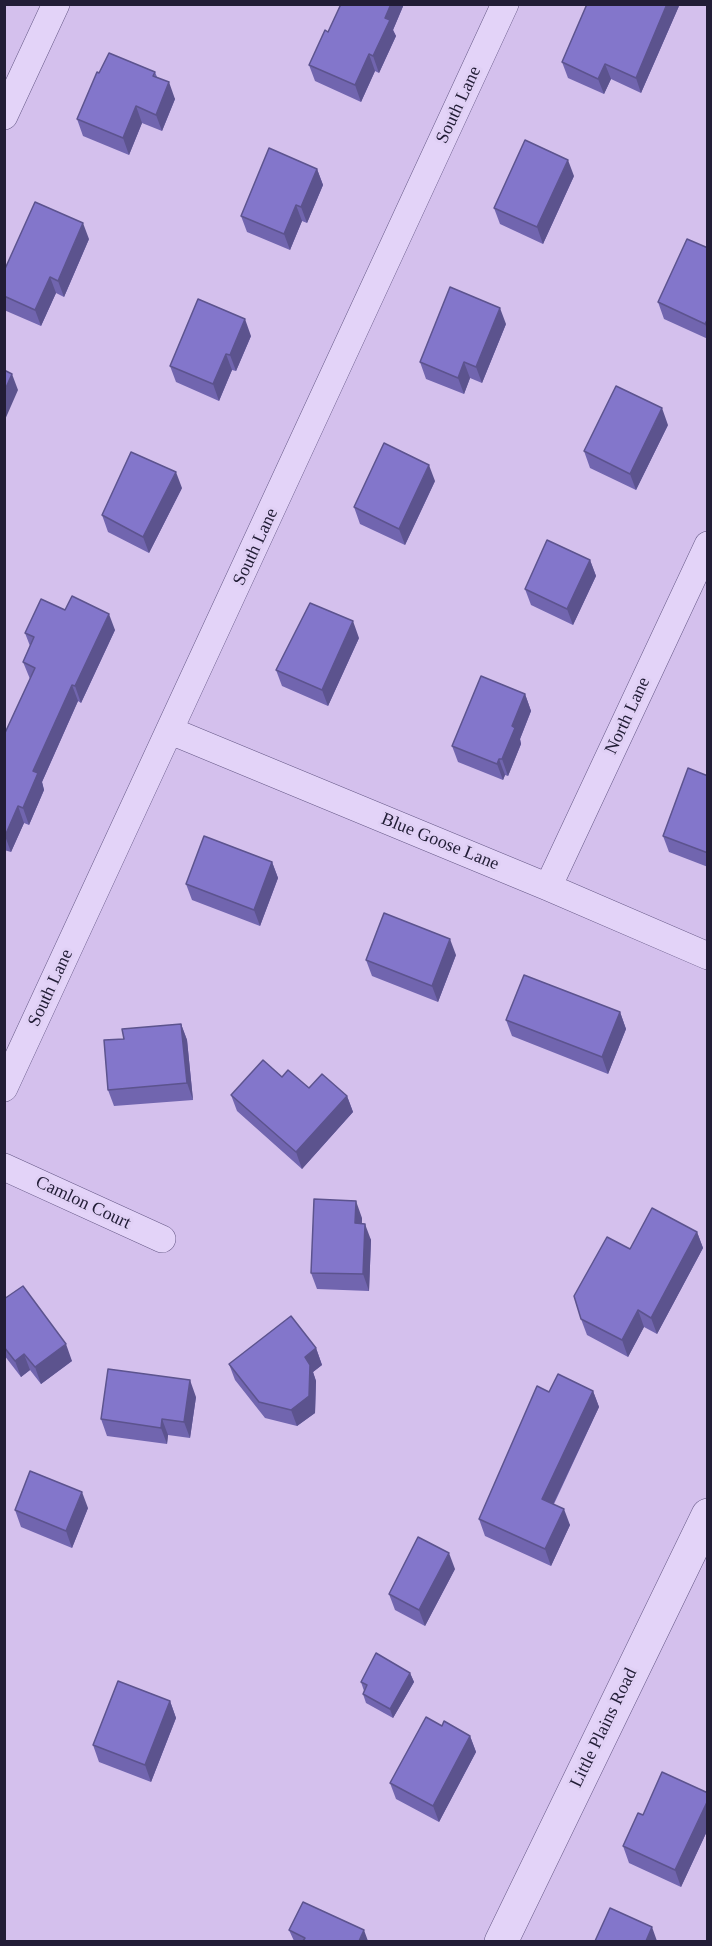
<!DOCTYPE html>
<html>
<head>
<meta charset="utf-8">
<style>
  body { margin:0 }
  #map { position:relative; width:712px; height:1946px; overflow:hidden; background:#d4c0ed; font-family:"Times New Roman",serif }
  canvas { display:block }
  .frame { position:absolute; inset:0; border:6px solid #221d36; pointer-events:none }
</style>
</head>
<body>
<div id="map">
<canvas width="712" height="1946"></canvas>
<div class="frame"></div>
</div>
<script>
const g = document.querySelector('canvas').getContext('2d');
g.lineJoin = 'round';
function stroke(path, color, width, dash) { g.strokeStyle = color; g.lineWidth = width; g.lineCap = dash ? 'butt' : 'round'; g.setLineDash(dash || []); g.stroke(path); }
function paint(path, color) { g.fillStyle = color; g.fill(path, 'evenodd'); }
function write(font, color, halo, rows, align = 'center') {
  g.font = font + ' "Times New Roman",serif'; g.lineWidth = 6; g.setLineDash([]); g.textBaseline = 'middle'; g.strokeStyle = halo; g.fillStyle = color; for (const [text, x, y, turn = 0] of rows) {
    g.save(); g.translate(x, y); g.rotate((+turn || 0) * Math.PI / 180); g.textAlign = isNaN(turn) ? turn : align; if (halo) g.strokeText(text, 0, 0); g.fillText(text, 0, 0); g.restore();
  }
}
const minor = new Path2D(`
  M 4,116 L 56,4
  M 171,731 L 548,887 L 708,956
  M 548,887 L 708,545
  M 4,1088 L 505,4
  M 4,1167 L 162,1239`);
const tertiary = new Path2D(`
  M 501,1942 L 708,1515`);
stroke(minor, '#655886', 28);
stroke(tertiary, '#655886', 34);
stroke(minor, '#e3d3f8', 27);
stroke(tertiary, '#e3d3f8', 33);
paint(new Path2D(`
  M 341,4 L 404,4 L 393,30 L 396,36 L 379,73 L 375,71 L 361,102 L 315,81 L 309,65 L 328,32 Z
  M 679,6 L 641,93 L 611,79 L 604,94 L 568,78 L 562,62 Z
  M 155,72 L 157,77 L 175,99 L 162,131 L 142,123 L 129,155 L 83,136 L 77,119 L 99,73 Z
  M 317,169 L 323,185 L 307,223 L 302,221 L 290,250 L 247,232 L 241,216 Z
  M 574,176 L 543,244 L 500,224 L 494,208 Z
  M 89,239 L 64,297 L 56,293 L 41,326 L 4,310 L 4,271 Z
  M 708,248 L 708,339 L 664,319 L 658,302 Z
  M 506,324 L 482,383 L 470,378 L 464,394 L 426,379 L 420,362 Z
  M 251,336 L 236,371 L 232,370 L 219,401 L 176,382 L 170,366 Z
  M 668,425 L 636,490 L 590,468 L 584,451 Z
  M 435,481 L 405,545 L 360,524 L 354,507 Z
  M 182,488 L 149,553 L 108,532 L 102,515 Z
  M 590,560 L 596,576 L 573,625 L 531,605 L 525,589 Z
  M 65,610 L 115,630 L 81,703 L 78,701 L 42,782 L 44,790 L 29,825 L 24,823 L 11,852 L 4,850 L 4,735 L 30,679 L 23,662 L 30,646 L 25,633 Z
  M 359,638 L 328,706 L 282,686 L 276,670 Z
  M 525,694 L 531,711 L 520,739 L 521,744 L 508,776 L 505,775 L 503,780 L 458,762 L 452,746 Z
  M 708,776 L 708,867 L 669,852 L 663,836 Z
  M 272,862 L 278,878 L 260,926 L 192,900 L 186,884 Z
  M 456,955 L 438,1002 L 372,976 L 366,960 Z
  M 620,1012 L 626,1029 L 608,1074 L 512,1036 L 506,1020 Z
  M 181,1024 L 187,1040 L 193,1100 L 114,1106 L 108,1090 Z
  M 282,1077 L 309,1088 L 347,1096 L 353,1112 L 302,1169 L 237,1111 L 231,1095 Z
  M 362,1218 L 362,1224 L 371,1240 L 369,1291 L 317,1289 L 311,1273 Z
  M 697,1232 L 703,1248 L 657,1334 L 644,1327 L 628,1357 L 587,1335 L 581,1319 L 630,1249 Z
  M 4,1299 L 72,1361 L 41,1384 L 30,1370 L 21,1377 L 4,1355 Z
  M 316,1348 L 322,1365 L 313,1372 L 316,1381 L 315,1413 L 297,1426 L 265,1418 L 235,1380 L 229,1364 Z
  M 593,1391 L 599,1407 L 554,1504 L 570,1525 L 551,1566 L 485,1536 L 479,1519 L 549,1392 Z
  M 196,1397 L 190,1438 L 168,1435 L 167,1444 L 107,1436 L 101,1419 Z
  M 88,1508 L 72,1548 L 21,1527 L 15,1510 Z
  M 455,1569 L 425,1626 L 395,1610 L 389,1594 Z
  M 410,1673 L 414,1682 L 393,1718 L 366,1703 L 363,1694 L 364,1691 L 361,1682 Z
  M 170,1701 L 176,1718 L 151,1782 L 99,1762 L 93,1745 Z
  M 442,1726 L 470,1736 L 476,1752 L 439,1822 L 396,1799 L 390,1783 Z
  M 708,1793 L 708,1829 L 681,1887 L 629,1863 L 623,1846 L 643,1815 Z
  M 289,1930 L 368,1941 L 294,1941 Z`), '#7165af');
paint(new Path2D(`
  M 391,4 L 404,4 L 393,30 L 396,36 L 379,73 L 373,56 L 385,18 Z
  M 667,4 L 679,4 L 679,6 L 641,93 L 636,78 Z
  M 369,54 L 375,71 L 361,102 L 355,85 Z
  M 605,64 L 611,79 L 604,94 L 598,79 Z
  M 169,82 L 175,99 L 162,131 L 156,115 Z
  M 136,106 L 142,123 L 129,155 L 123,138 Z
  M 568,160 L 574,176 L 543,244 L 537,227 Z
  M 317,169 L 323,185 L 307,223 L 301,207 Z
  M 296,205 L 302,221 L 290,250 L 284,234 Z
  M 83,223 L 89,239 L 64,297 L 58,281 Z
  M 50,277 L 56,293 L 41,326 L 35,310 Z
  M 500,308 L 506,324 L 482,383 L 476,367 Z
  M 708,318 L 708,332 L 705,324 Z
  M 245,319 L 251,336 L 236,371 L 230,355 Z
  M 226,354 L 232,370 L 219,401 L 213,384 Z
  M 464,362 L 470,378 L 464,394 L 458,378 Z
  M 12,374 L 18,390 L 4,422 L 4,392 Z
  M 662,408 L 668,425 L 636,490 L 630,474 Z
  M 429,465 L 435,481 L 405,545 L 399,529 Z
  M 176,472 L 182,488 L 149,553 L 143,537 Z
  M 590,560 L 596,576 L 573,625 L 567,609 Z
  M 109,614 L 115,630 L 81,703 L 75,686 Z
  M 353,621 L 359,638 L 328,706 L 322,690 Z
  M 72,685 L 78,701 L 42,782 L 44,790 L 29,825 L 23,808 L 33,771 Z
  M 525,694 L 531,711 L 520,739 L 521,744 L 508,776 L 502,759 L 512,726 Z
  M 499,759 L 505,775 L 503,780 L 497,764 Z
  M 18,806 L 24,823 L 11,852 L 5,836 Z
  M 272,862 L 278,878 L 260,926 L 254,910 Z
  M 450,939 L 456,955 L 438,1002 L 432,986 Z
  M 620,1012 L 626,1029 L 608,1074 L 602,1057 Z
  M 181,1024 L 187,1040 L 193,1100 L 187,1083 Z
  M 347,1096 L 353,1112 L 302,1169 L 296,1152 Z
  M 356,1201 L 362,1218 L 361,1240 L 355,1223 Z
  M 365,1224 L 371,1240 L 369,1291 L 363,1274 Z
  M 697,1232 L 703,1248 L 657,1334 L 651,1318 Z
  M 638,1310 L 644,1327 L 628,1357 L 622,1340 Z
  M 66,1344 L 72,1361 L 41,1384 L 35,1367 Z
  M 316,1348 L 322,1365 L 313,1372 L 316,1381 L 315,1413 L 297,1426 L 291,1410 L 305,1357 Z
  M 24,1354 L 30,1370 L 21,1377 L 15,1361 Z
  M 190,1380 L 196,1397 L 190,1438 L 184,1422 Z
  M 593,1391 L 599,1407 L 548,1515 L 542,1499 Z
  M 162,1419 L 168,1435 L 167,1444 L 161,1428 Z
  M 82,1492 L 88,1508 L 72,1548 L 66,1531 Z
  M 564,1509 L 570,1525 L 551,1566 L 545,1549 Z
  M 449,1553 L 455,1569 L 425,1626 L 419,1610 Z
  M 410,1673 L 414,1682 L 393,1718 L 390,1709 Z
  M 170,1701 L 176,1718 L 151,1782 L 145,1765 Z
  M 470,1736 L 476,1752 L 439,1822 L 433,1806 Z
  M 708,1800 L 708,1829 L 681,1887 L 675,1870 Z
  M 652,1927 L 657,1941 L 646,1941 Z
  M 364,1930 L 368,1941 L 359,1941 Z`), '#5c538e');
const building = new Path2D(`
  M 341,4 L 391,4 L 385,18 L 390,20 L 373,56 L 369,54 L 355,85 L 309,65 L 325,30 L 328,32 Z
  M 587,4 L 667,4 L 636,78 L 605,64 L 598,79 L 562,62 Z
  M 109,53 L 155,72 L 153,76 L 169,82 L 156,115 L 136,106 L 123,138 L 77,119 L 97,72 L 99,73 Z
  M 525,140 L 568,160 L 537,227 L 494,208 Z
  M 269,148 L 317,169 L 301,207 L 296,205 L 284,234 L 241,216 Z
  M 35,202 L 83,223 L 58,281 L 50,277 L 35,310 L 4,296 L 4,271 Z
  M 687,239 L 708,248 L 708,318 L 705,324 L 658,302 Z
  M 450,287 L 500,308 L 476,367 L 464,362 L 458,378 L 420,362 Z
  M 198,299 L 245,319 L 230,355 L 226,354 L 213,384 L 170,366 Z
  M 4,370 L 12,374 L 4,392 Z
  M 616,386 L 662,408 L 630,474 L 584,451 Z
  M 384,443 L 429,465 L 399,529 L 354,507 Z
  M 131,452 L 176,472 L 143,537 L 102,515 Z
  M 547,540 L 590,560 L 567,609 L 525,589 Z
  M 72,596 L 109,614 L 75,686 L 72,685 L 33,771 L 38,773 L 23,808 L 18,806 L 5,836 L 4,735 L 35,668 L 23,662 L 34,637 L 25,633 L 41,599 L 65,610 Z
  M 310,603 L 353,621 L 322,690 L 276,670 Z
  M 481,676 L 525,694 L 512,726 L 515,728 L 502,759 L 499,759 L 497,764 L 452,746 Z
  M 688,768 L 708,776 L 708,853 L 663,836 Z
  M 204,836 L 272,862 L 254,910 L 186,884 Z
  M 384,913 L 450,939 L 432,986 L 366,960 Z
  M 524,975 L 620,1012 L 602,1057 L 506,1020 Z
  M 181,1024 L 187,1083 L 108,1090 L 104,1040 L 124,1039 L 122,1029 Z
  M 263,1060 L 282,1077 L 288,1070 L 309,1088 L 322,1074 L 347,1096 L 296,1152 L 231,1095 Z
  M 314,1199 L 356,1201 L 355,1223 L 365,1224 L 363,1274 L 311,1273 Z
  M 652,1208 L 697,1232 L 651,1318 L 638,1310 L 622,1340 L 581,1319 L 574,1296 L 607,1237 L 630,1249 Z
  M 23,1286 L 66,1344 L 35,1367 L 24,1354 L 15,1361 L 4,1347 L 4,1299 Z
  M 291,1316 L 316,1348 L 305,1357 L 310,1365 L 309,1396 L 291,1410 L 259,1402 L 229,1364 Z
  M 108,1369 L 190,1380 L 184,1422 L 162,1419 L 161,1428 L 101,1419 Z
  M 558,1374 L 593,1391 L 542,1499 L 564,1509 L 545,1549 L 479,1519 L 537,1386 L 549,1392 Z
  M 30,1471 L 82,1492 L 66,1531 L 15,1510 Z
  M 418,1537 L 449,1553 L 419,1610 L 389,1594 Z
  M 376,1653 L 410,1673 L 390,1709 L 363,1694 L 367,1685 L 361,1682 Z
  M 118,1681 L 170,1701 L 145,1765 L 93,1745 Z
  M 426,1717 L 442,1726 L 444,1721 L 470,1736 L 433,1806 L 390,1783 Z
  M 662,1772 L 708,1793 L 708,1800 L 675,1870 L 623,1846 L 638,1813 L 643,1815 Z
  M 303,1902 L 364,1930 L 359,1941 L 303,1941 L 305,1938 L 289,1930 Z
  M 610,1908 L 652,1927 L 646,1941 L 595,1941 Z`);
paint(building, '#8376cb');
stroke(building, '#5c538e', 1.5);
write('18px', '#221d36', '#e0d0f5', [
  ["South Lane",459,105,-65],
  ["South Lane",256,547,-65],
  ["North Lane",628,716,-65],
  ["Blue Goose Lane",440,842,22],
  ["South Lane",51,988,-65],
  ["Camlon Court",83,1203,25],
  ["Little Plains Road",604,1728,-64]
]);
</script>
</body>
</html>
